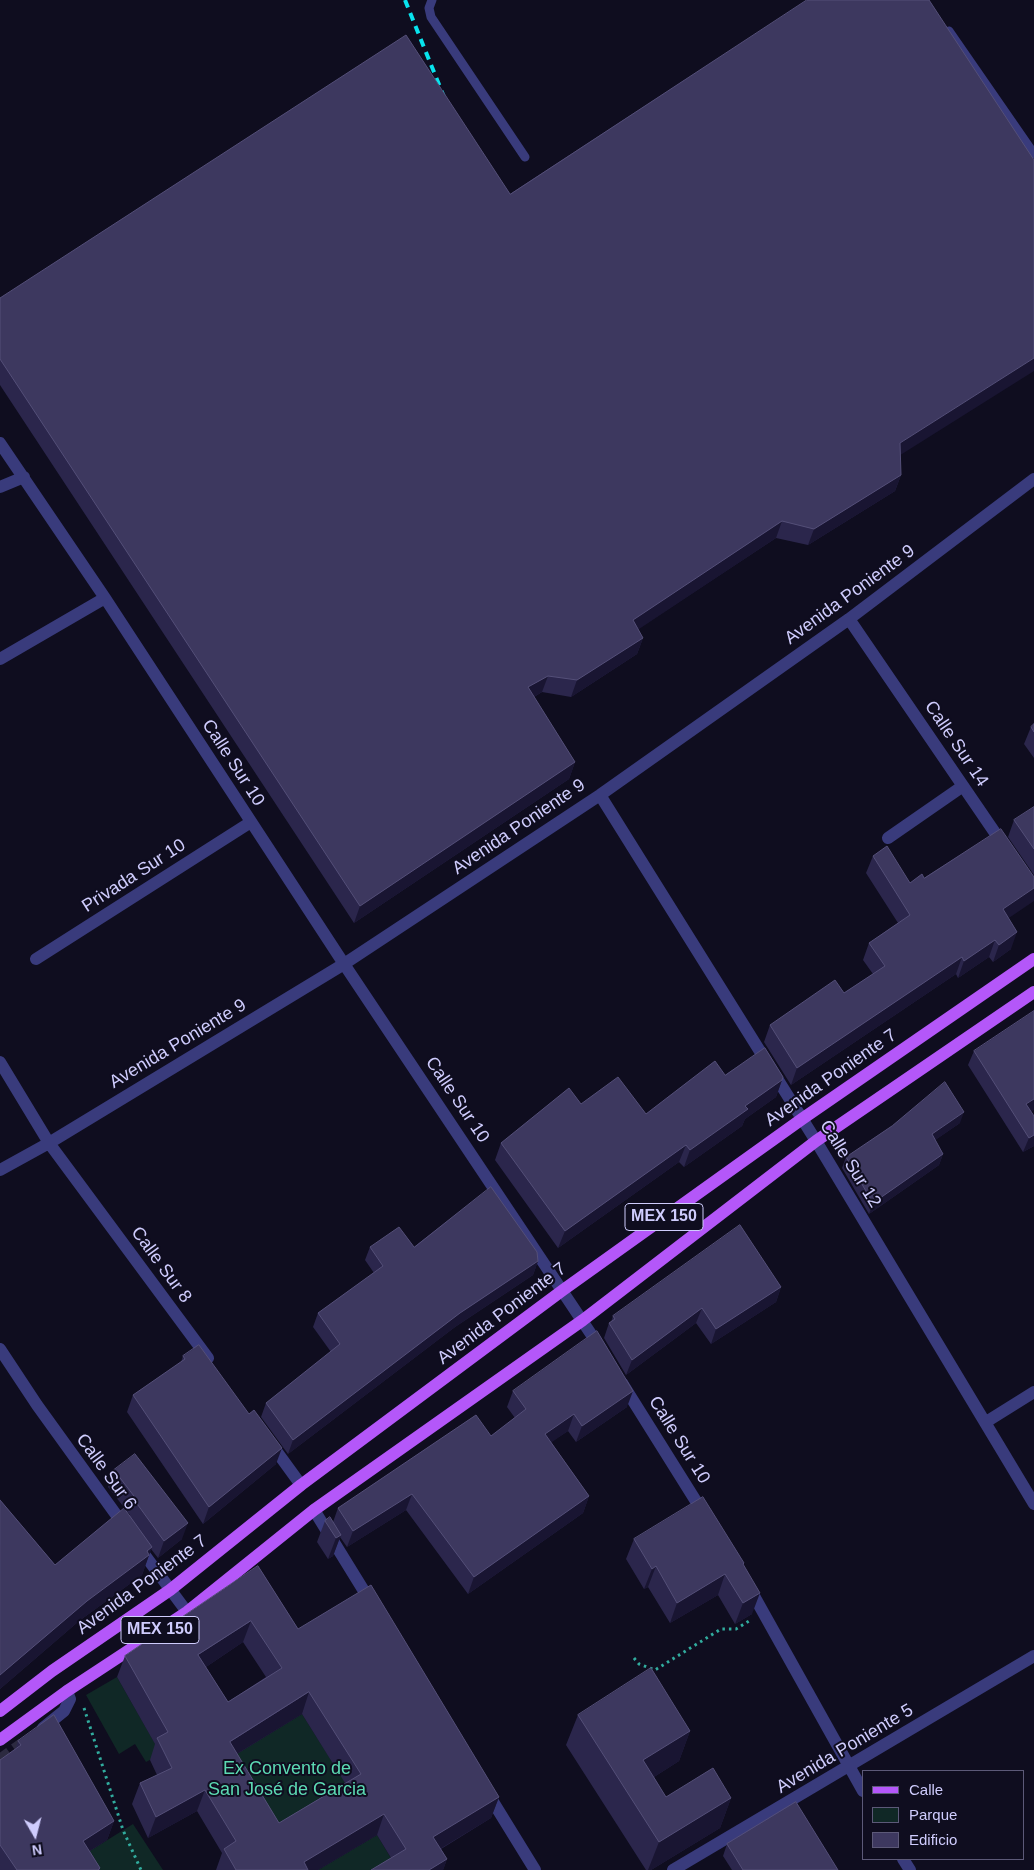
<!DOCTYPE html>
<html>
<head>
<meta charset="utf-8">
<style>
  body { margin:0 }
  #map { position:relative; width:1034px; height:1870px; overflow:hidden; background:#0f0d1f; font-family:Arial,sans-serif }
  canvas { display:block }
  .legend { position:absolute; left:862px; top:1770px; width:162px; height:90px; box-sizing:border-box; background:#0f0d1f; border:1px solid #5c5978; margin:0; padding:6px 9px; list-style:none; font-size:15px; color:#cfccfd }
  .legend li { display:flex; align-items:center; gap:10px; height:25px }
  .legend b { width:25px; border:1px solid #5c5978 }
  .north { position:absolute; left:10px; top:1810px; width:50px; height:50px; -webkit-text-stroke:4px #0f0d1f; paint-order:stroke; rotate:172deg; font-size:14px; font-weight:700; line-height:20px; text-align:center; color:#cfccfd }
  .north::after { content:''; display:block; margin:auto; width:18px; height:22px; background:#cfccfd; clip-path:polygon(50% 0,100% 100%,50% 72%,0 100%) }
</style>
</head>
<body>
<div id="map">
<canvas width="1034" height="1870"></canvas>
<ul class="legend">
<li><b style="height:6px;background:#b457f9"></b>Calle</li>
<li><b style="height:14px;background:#102826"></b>Parque</li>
<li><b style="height:14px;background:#3d385f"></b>Edificio</li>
</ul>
<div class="north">N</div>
</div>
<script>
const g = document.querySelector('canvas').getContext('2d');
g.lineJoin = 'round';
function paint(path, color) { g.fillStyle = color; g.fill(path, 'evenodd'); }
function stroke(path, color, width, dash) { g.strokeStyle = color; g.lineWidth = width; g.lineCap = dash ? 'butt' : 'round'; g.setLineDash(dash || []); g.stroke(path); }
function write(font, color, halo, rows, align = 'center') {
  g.font = font + ' Arial,sans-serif'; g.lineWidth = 4; g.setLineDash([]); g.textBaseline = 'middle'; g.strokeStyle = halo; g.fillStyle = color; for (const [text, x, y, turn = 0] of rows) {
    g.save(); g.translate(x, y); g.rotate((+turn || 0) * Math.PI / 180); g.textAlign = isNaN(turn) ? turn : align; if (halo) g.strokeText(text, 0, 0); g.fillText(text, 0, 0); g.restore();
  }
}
paint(new Path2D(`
  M 117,1677 L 161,1754 L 146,1762 L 135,1744 L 119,1754 L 86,1695 Z
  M 302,1714 L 353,1795 L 271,1845 L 222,1763 Z
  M 133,1824 L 163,1870 L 83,1870 L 77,1859 Z
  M 377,1835 L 398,1870 L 318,1870 Z`), '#102826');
stroke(new Path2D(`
  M 0,1760 L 22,1744`), '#2c2a40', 12, [12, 6]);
stroke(new Path2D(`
  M 634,1658 L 639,1664 L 655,1670 L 721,1629 L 736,1629 L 749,1621
  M 84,1708 L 123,1830 L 141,1870`), '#31ac9e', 3, [2.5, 4]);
stroke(new Path2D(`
  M 432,0 L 429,8 L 431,17 L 525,157
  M 949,31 L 1034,154`), '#393b7c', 9);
stroke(new Path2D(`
  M 0,443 L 105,598 L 344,964 L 601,1349
  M 0,487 L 24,477
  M 849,619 L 1004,846
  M 0,659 L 105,598
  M 600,795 L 816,1141 L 1034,1504
  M 888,838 L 963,786
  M 36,959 L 251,822
  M 0,1062 L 49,1143 L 208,1358
  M 0,1170 L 49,1143 L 344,964 L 600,795 L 849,619 L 1034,479
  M 0,1349 L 37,1405 L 125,1527
  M 622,1383 L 704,1514
  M 986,1422 L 1034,1392
  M 269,1441 L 301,1485
  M 314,1510 L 372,1604
  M 138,1546 L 187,1612
  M 749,1587 L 863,1791
  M 43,1728 L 64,1711 L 70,1699 L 67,1691
  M 487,1792 L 535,1870
  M 903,1859 L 910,1870
  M 673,1870 L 1034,1656`), '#393b7c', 12);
stroke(new Path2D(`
  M 0,1711 L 52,1671 L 170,1590 L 301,1485 L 563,1290 L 802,1119 L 1034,959
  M 0,1740 L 67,1691 L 187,1612 L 314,1510 L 583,1320 L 816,1141 L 1034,992`), '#b457f9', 12);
stroke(new Path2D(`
  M 405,0 L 444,97`), '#08e3ed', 4, [8, 6]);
paint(new Path2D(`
  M 510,194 L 900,455 L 901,475 L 895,491 L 808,545 L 776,538 L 638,629 L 643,638 L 637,654 L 571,697 L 542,692 L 534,697 L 575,762 L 569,779 L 354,923 L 0,385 L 0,298 Z
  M 1034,724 L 1034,758 L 1024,744 L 1031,727 Z
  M 1034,807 L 1034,875 L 1008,837 L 1014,820 Z
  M 873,856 L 910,883 L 924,878 L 1008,918 L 1011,949 L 993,962 L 989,957 L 958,978 L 956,974 L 791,1085 L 764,1042 L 770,1025 L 844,993 L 873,974 L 863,960 L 869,943 L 898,923 L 866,873 Z
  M 974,1051 L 1031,1112 L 1034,1146 L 1023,1152 L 968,1065 Z
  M 725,1075 L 783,1077 L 776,1097 L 745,1119 L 742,1126 L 684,1167 L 679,1162 L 558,1248 L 495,1160 L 501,1143 L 581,1104 L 646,1114 Z
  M 960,1123 L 935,1140 L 943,1154 L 939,1165 L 869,1214 L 842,1168 L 846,1157 Z
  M 370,1247 L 414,1247 L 538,1261 L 533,1275 L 455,1327 L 288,1454 L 261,1417 L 266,1403 L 331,1352 L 313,1327 L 318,1313 L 374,1273 L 365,1260 Z
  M 781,1287 L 776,1302 L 711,1344 L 696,1323 L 626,1375 L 604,1338 L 609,1323 L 611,1322 L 613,1316 Z
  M 183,1356 L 276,1464 L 203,1524 L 127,1412 L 133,1395 L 181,1362 Z
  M 513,1391 L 627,1407 L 576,1442 L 568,1431 L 551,1442 L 589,1496 L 583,1513 L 468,1594 L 406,1510 L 347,1547 L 340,1537 L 333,1556 L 328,1559 L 317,1542 L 325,1521 L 333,1522 L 338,1508 L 491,1436 L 515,1418 L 507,1407 Z
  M 114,1470 L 182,1539 L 158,1558 L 151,1549 L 142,1575 L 79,1621 L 0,1689 L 0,1500 L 55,1565 L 129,1516 L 130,1515 L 108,1487 Z
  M 634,1539 L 743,1566 L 752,1614 L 735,1624 L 718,1595 L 670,1623 L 648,1587 L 644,1589 L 626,1559 Z
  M 258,1566 L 298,1629 L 499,1797 L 491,1818 L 441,1849 L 447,1859 L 443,1870 L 371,1870 L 391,1858 L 377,1835 L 318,1870 L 216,1870 L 222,1853 L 197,1811 L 148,1838 L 132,1804 L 140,1783 L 157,1775 L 150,1760 L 155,1744 L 117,1677 L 125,1656 ZM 243,1642 L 266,1677 L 228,1702 L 206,1667 ZM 302,1714 L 345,1783 L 279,1823 L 237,1754 Z
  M 578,1715 L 690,1731 L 679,1761 L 654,1777 L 666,1797 L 731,1798 L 720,1828 L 651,1870 L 646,1870 L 566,1745 Z
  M 18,1741 L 114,1821 L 107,1840 L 90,1851 L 100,1868 L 100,1870 L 0,1870 L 0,1760 L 15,1750 Z
  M 727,1844 L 838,1870 L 732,1870 L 723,1856 Z`), '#2b264c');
paint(new Path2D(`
  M 1034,358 L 1034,371 L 894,459 L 900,443 Z
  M 901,475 L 895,491 L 808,545 L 814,529 Z
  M 782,521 L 776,538 L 627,637 L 633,620 Z
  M 643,638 L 637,654 L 571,697 L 577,680 Z
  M 548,676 L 542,692 L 522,704 L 528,687 Z
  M 575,762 L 569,779 L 354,923 L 360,906 Z
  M 1034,888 L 1034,901 L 997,926 L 1003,909 Z
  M 1017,932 L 1011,949 L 993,962 L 999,945 Z
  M 995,940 L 989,957 L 958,978 L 964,961 Z
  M 962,957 L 956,974 L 791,1085 L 797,1068 Z
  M 782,1080 L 776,1097 L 745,1119 L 742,1126 L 684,1167 L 690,1150 L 745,1106 Z
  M 1034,1099 L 1034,1110 L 1021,1118 L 1026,1104 Z
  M 964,1112 L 960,1123 L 928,1145 L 932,1134 Z
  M 1034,1135 L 1034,1146 L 1023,1152 L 1029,1138 Z
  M 686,1145 L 679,1162 L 558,1248 L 565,1231 Z
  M 943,1154 L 939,1165 L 869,1214 L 873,1203 Z
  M 538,1261 L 533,1275 L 455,1327 L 288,1454 L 293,1440 L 460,1313 Z
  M 781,1287 L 776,1302 L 711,1344 L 716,1329 Z
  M 702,1308 L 696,1323 L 626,1375 L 632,1360 Z
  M 633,1391 L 627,1407 L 576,1442 L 582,1426 Z
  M 574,1414 L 568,1431 L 539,1451 L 545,1434 Z
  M 282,1448 L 276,1464 L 203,1524 L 209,1507 Z
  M 412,1494 L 406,1510 L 347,1547 L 353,1531 Z
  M 589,1496 L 583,1513 L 468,1594 L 474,1577 Z
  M 188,1523 L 182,1539 L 158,1558 L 164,1541 Z
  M 341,1535 L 333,1556 L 328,1559 L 336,1538 Z
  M 152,1547 L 142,1575 L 79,1621 L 0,1689 L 0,1675 L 87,1601 Z
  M 656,1566 L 648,1587 L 644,1589 L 652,1569 Z
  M 725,1574 L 718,1595 L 670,1623 L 677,1603 Z
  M 760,1593 L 752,1614 L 735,1624 L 743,1603 Z
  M 251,1621 L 243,1642 L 191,1677 L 198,1655 Z
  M 309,1692 L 302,1714 L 222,1763 L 230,1742 Z
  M 690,1731 L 679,1761 L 632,1791 L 643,1760 Z
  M 205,1790 L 197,1811 L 148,1838 L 156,1817 Z
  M 499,1797 L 491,1818 L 425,1858 L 433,1837 Z
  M 731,1798 L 720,1828 L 651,1870 L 648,1870 L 659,1842 Z
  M 384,1814 L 377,1835 L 318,1870 L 301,1870 L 304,1862 Z
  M 114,1821 L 107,1840 L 77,1859 L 83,1841 Z
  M 447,1859 L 443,1870 L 429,1870 Z`), '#191532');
const building = new Path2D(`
  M 807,0 L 929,0 L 1034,160 L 1034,358 L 900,443 L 901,475 L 814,529 L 782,521 L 633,620 L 643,638 L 577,680 L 548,676 L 528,687 L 575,762 L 360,906 L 0,359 L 0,298 L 406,35 L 510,194 Z
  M 1034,724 L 1034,732 L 1031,727 Z
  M 1034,807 L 1034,849 L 1014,820 Z
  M 1001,829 L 1034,877 L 1034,888 L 1003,909 L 1017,932 L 999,945 L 995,940 L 964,961 L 962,957 L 797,1068 L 770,1025 L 835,980 L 844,993 L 885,966 L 869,943 L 910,915 L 873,856 L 887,846 L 910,883 L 922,874 L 924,878 Z
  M 1034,1011 L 1034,1099 L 1026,1104 L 1034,1116 L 1034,1135 L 1029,1138 L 974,1051 Z
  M 765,1048 L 783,1077 L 782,1080 L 745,1106 L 748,1109 L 690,1150 L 686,1145 L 565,1231 L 501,1143 L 569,1088 L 581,1104 L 618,1077 L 646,1114 L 715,1061 L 725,1075 Z
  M 945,1082 L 964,1112 L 932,1134 L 943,1154 L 873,1203 L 846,1157 L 892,1126 Z
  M 491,1187 L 537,1252 L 538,1261 L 460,1313 L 293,1440 L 266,1403 L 340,1344 L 318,1313 L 383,1266 L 370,1247 L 399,1227 L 414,1247 Z
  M 740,1225 L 781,1287 L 716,1329 L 702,1308 L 632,1360 L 609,1323 L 615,1319 L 613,1316 Z
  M 597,1331 L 633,1391 L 582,1426 L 574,1414 L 545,1434 L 589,1496 L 474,1577 L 412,1494 L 353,1531 L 338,1508 L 476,1415 L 491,1436 L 526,1409 L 513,1391 Z
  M 199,1345 L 249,1414 L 254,1410 L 282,1448 L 209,1507 L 133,1395 L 185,1359 L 183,1356 Z
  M 135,1454 L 188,1523 L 164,1541 L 135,1501 L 137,1500 L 114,1470 Z
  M 703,1497 L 744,1563 L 743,1564 L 760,1593 L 743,1603 L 725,1574 L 677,1603 L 656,1566 L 652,1569 L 634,1539 Z
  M 0,1500 L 55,1565 L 124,1508 L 152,1547 L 147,1551 L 149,1555 L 87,1601 L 0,1675 Z
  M 330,1517 L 341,1535 L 336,1538 L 325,1521 Z
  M 258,1566 L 298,1629 L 371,1585 L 499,1797 L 433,1837 L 447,1859 L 429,1870 L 371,1870 L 406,1849 L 384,1814 L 304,1862 L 308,1870 L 236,1870 L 224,1849 L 236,1841 L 205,1790 L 156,1817 L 140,1783 L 172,1768 L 157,1738 L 168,1732 L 125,1656 ZM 251,1621 L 282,1668 L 228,1702 L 198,1655 ZM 309,1692 L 361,1774 L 279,1823 L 230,1742 Z
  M 651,1668 L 690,1731 L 643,1760 L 666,1797 L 713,1768 L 731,1798 L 659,1842 L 578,1715 Z
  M 54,1715 L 114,1821 L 83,1841 L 100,1868 L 98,1870 L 17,1870 L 0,1845 L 0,1760 L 21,1745 L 18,1741 Z
  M 796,1802 L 838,1870 L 743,1870 L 727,1844 Z`);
paint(building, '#3d385f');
stroke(building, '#544f78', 1);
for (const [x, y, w] of [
  [664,1217,78],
  [160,1630,78]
]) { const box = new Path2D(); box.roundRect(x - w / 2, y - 13.5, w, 27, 4); g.fillStyle = '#0f0d1f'; g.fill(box); stroke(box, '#cfccfd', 1); }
write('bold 16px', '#cfccfd', null, [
  ["MEX 150",664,1217],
  ["MEX 150",160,1630]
]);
write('18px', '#cfccfd', '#0f0d1f', [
  ["Avenida Poniente 9",850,595,-36],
  ["Calle Sur 14",956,744,56],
  ["Calle Sur 10",233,763,57],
  ["Avenida Poniente 9",519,827,-34],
  ["Privada Sur 10",134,876,-33],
  ["Avenida Poniente 9",178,1044,-31],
  ["Avenida Poniente 7",831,1078,-35],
  ["Calle Sur 10",457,1100,56],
  ["Calle Sur 12",850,1164,58],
  ["Calle Sur 8",161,1265,54],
  ["Avenida Poniente 7",502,1314,-37],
  ["Calle Sur 10",679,1440,58],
  ["Calle Sur 6",106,1472,54],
  ["Avenida Poniente 7",142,1585,-36],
  ["Avenida Poniente 5",845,1749,-31]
]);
write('18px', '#5cdab3', '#0f0d1f', [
  ["Ex Convento de",287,1769],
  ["San José de Garcia",287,1790]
]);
</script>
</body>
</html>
